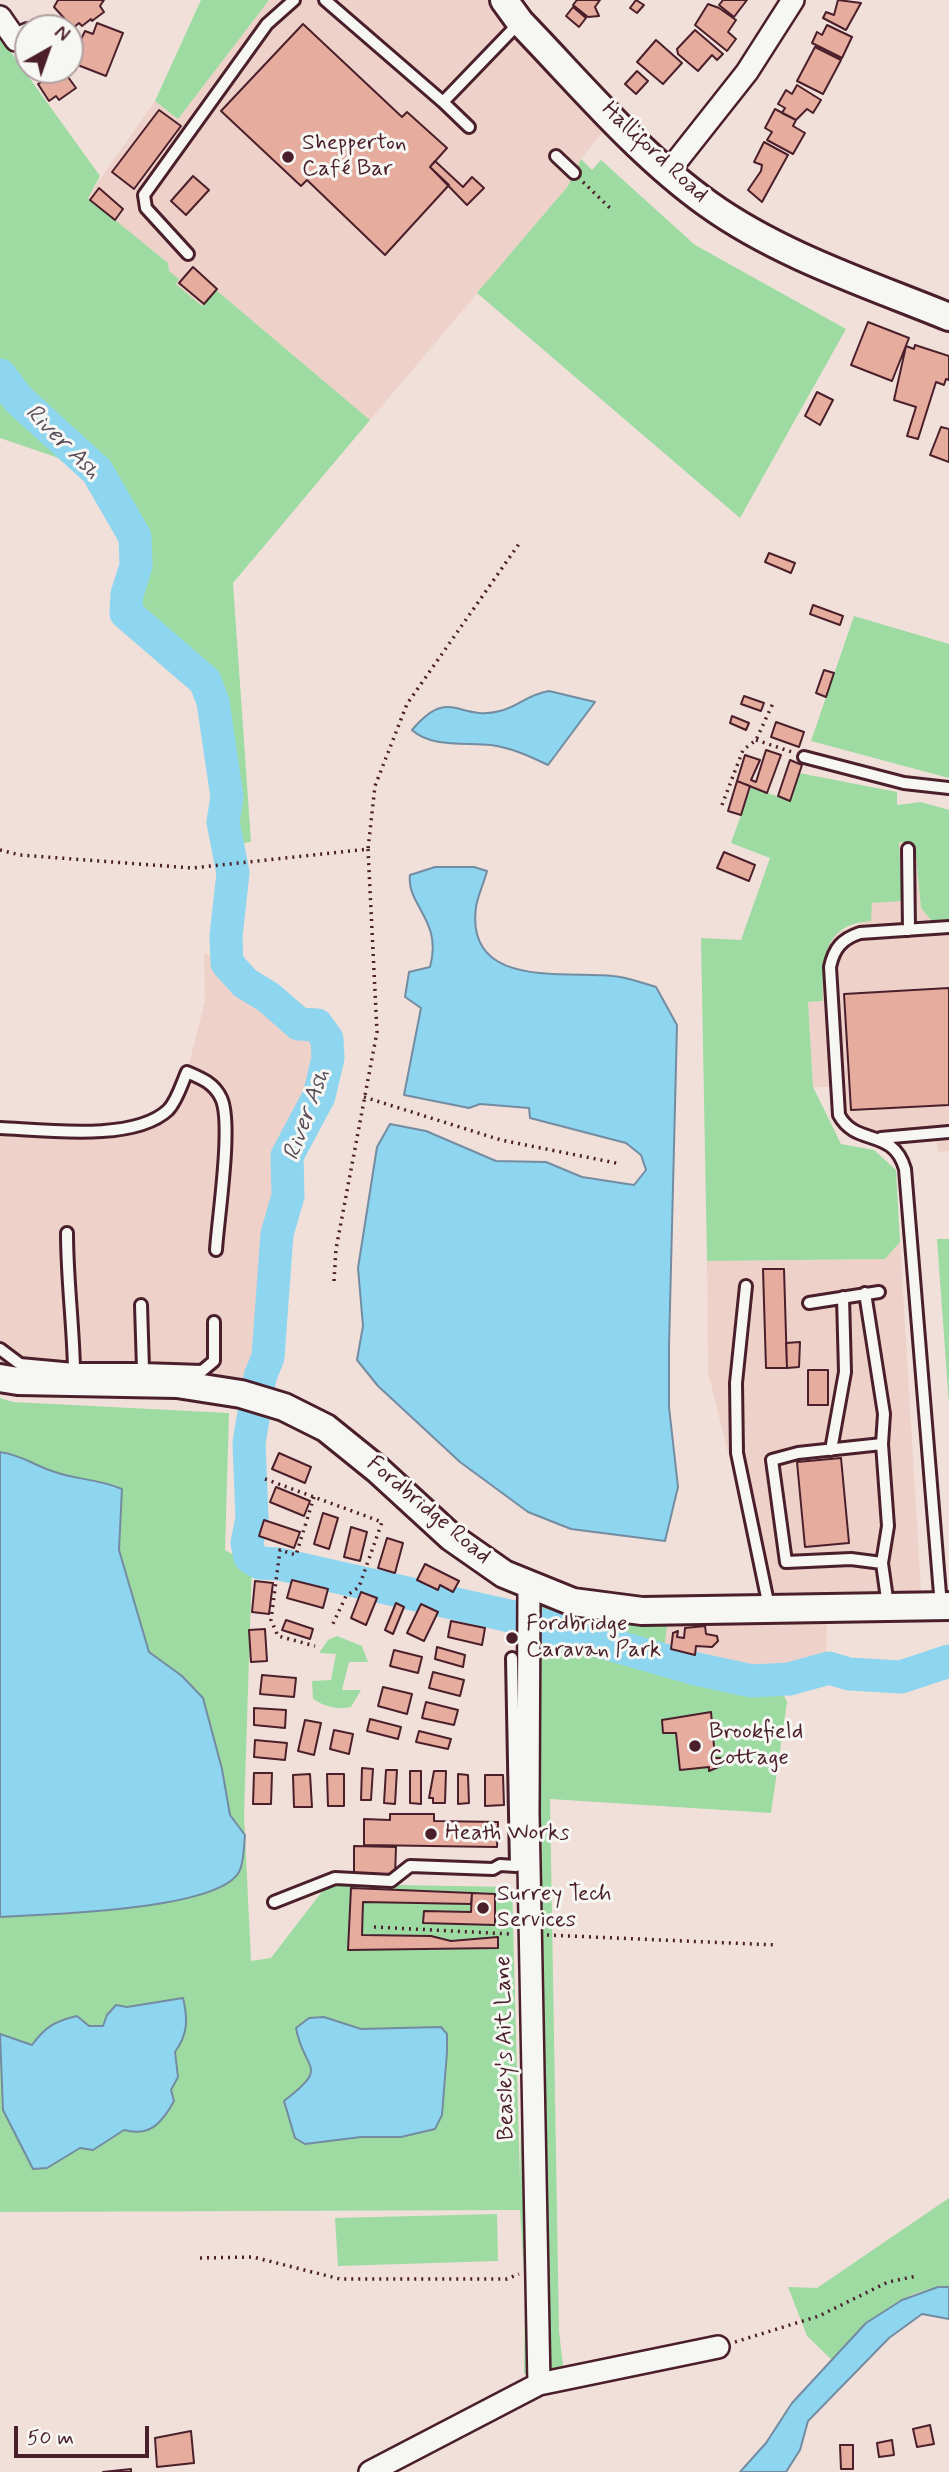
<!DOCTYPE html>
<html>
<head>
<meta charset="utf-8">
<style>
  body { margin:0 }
  #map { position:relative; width:949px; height:2472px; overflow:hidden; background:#f1e0d9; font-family:Mynerve,sans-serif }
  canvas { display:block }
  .north { position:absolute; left:14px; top:14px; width:70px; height:70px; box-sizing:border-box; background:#f6f6f2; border:2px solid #b1a0a2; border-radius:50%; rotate:40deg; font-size:19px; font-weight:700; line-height:28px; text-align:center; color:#4a1f2b }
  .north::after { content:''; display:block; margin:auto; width:24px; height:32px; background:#4a1f2b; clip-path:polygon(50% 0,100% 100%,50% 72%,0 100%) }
  .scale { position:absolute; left:14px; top:2426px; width:135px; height:32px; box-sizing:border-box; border:4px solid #4a1f2b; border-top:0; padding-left:9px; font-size:21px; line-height:24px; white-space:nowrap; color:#4a1f2b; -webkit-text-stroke:5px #f6f6f2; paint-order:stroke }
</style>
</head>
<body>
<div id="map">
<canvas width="949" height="2472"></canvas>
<div class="north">N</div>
<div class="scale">50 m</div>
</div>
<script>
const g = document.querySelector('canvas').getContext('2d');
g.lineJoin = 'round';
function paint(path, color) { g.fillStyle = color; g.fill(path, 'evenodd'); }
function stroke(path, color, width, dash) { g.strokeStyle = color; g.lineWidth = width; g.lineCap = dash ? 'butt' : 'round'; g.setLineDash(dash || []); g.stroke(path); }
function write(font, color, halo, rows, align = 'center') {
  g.font = font + ' Mynerve,sans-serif'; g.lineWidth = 6; g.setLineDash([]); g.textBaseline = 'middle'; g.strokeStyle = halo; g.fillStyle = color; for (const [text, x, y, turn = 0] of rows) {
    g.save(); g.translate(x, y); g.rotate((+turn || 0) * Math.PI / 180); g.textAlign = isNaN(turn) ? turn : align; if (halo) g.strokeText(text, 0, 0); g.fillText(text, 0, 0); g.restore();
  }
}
paint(new Path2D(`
  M 269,0 L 504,0 L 614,118 L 581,159 L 568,186 L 370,420 L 216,290 L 202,306 L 176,284 L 169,271 L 168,263 L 87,198 L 155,101 L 178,119 Z
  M 899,842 L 915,843 L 921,908 L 932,921 L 949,919 L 949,1151 L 938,1152 L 935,1132 L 879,1138 L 844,1125 L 836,1087 L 813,1087 L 808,1002 L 823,1001 L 822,960 L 828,945 L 837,933 L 863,922 Z
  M 204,953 L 227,963 L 245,983 L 268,997 L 299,1023 L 317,1025 L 327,1039 L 328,1058 L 319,1096 L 287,1156 L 288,1196 L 277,1234 L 268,1357 L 260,1377 L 257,1399 L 0,1378 L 0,1128 L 127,1129 L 169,1109 L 187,1072 L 205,1001 Z
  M 900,1242 L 921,1591 L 774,1592 L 760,1562 L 736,1453 L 728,1453 L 708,1372 L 707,1261 L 885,1259 Z
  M 827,1615 L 826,1658 L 749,1673 L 664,1651 L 668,1617 Z`), '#eed1c8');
paint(new Path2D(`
  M 201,0 L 269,0 L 178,119 L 155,101 Z
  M 0,37 L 100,176 L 88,198 L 168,263 L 169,271 L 179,279 L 176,284 L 202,306 L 216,290 L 370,420 L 233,583 L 251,842 L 228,845 L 223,822 L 227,797 L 213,702 L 205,681 L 126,613 C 127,596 135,581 136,565 C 139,530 114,500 97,471 L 0,438 Z
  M 581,159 L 592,170 L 601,160 L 695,245 L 846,329 L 740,518 L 477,293 L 568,186 Z
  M 854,616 L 949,644 L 949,778 L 811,741 Z
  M 799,773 L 897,792 L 897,805 L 921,802 L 949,810 L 949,919 L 932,921 L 921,908 L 915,844 L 899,842 L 902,901 L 872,903 L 871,921 C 821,924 823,963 823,1001 L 808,1002 L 813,1087 L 841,1144 L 874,1150 L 896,1170 L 900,1242 L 885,1259 L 707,1261 L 701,938 L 741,940 L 770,858 L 731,843 L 751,787 L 790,801 Z
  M 937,1239 L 949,1239 L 949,1405 Z
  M 0,1398 L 13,1402 L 229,1413 L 225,1550 L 252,1565 L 244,1815 L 251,1961 L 271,1958 L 324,1889 L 341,1884 L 512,1887 L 520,2182 L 529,1598 L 668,1617 L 664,1651 L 749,1673 L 772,1668 L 787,1702 L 771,1813 L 550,1799 L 559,2331 L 563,2366 L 524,2374 L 525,2291 L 520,2210 L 0,2212 Z
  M 337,1636 L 362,1646 L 368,1662 L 349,1662 L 342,1690 L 361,1690 L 351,1707 C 336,1710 326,1707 313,1699 L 312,1681 L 331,1680 L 336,1654 L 319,1653 L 328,1640 Z
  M 949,2198 L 949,2287 C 900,2287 862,2327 832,2360 L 807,2336 L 788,2287 L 817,2288 Z
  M 497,2214 L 498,2261 L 338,2266 L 335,2218 Z`), '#9ddba3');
const water = new Path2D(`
  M 549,691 L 595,702 L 548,765 C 529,756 512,748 491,745 C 467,742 431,748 412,730 C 450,685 458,722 500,711 C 520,706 526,695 549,691 Z
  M 435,867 L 474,867 L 487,871 C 484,883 478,895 476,907 C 465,989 564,971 613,976 C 627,977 642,983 656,987 L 677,1025 L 669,1347 L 669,1407 L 678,1487 L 665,1541 L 571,1529 L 528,1512 L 460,1462 L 378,1386 L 357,1360 L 363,1326 L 358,1268 L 377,1147 L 390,1124 L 426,1131 L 496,1161 L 546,1162 L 582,1177 L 634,1185 L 646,1170 L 641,1155 L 626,1143 L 530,1118 L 529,1108 L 480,1104 L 469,1108 L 404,1095 L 421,1008 L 405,997 L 409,972 L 430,967 C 443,920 406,905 410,875 Z
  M 0,1452 C 19,1454 34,1465 52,1471 C 75,1480 96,1478 122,1489 L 119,1550 L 149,1652 L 182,1676 L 203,1698 L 222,1769 L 230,1815 L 245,1835 C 244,1845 244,1863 239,1872 C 217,1911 45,1914 0,1917 Z
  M 183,1998 C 188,2019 188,2034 175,2052 L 178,2077 L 171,2090 L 174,2101 C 162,2123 150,2137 124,2130 L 93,2150 L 80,2148 L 47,2168 L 33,2169 L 3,2110 L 0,2034 L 32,2045 C 45,2027 55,2021 77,2016 L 89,2026 L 103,2026 L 107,2015 L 116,2005 L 127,2007 Z
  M 324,2017 L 361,2029 L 441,2027 L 447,2034 L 447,2052 L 442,2115 L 435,2129 L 401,2137 L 361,2137 L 305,2144 L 295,2138 L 284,2101 C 331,2065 304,2072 296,2028 L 309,2018 Z
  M 938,2287 L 949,2287 L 949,2319 L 922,2314 L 889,2338 L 808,2421 L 800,2450 L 786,2472 L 740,2472 L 766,2443 L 792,2403 L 866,2323 L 902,2300 Z`);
paint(water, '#8ed5f0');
stroke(water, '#738ca1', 2);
stroke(new Path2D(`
  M 0,375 L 18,399 L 97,471 L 135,537 L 136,566 L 127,594 L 126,613 L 205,681 L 213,702 L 227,797 L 223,822 L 233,873 L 226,936 L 227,963 L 245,983 L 268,997 L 299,1024 L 317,1025 L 327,1039 L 328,1058 L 319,1096 L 287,1156 L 288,1196 L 277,1234 L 268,1357 L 260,1377 L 249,1443 L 252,1518 L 247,1543 L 250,1557 L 260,1563 L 279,1564 L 514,1617
  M 542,1625 L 692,1668 L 752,1681 L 789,1679 L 829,1668 L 849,1674 L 901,1677 L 949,1661`), '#8ed5f0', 33);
const building = new Path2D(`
  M 58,0 L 104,0 L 100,6 L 104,12 L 92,21 L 91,19 L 82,26 L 79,23 L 73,28 L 54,7 Z
  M 577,0 L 600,0 L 595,7 L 599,16 L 588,17 L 573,5 Z
  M 636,0 L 644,5 L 637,13 L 630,8 Z
  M 723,0 L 747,0 L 734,17 L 719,5 Z
  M 838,0 L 861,3 L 846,30 L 823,18 L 826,12 L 834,15 Z
  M 708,4 L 719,8 L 736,20 L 728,32 L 736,39 L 727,51 L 695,25 Z
  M 573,7 L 586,18 L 579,27 L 566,16 Z
  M 97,23 L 123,33 L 106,76 L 70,62 L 85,31 L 93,34 Z
  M 303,24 L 402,117 L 407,112 L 447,148 L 430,167 L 449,185 L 385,255 L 307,180 L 301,186 L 221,111 Z
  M 827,25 L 852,37 L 842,58 L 812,43 L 817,32 L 822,35 Z
  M 695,30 L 723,54 L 717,60 L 712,55 L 698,71 L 678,54 L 677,49 Z
  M 656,40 L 682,63 L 663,84 L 637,62 Z
  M 815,47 L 841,60 L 823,94 L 797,81 Z
  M 49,70 L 63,70 L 76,88 L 59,100 L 56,96 L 49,101 L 38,84 L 43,81 L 40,76 Z
  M 637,71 L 648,81 L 636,94 L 625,84 Z
  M 797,85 L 821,100 L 813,113 L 807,109 L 796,120 L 782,113 L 785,108 L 778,104 L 786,90 L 792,94 Z
  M 775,109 L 796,120 L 793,126 L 805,133 L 793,154 L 767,140 L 772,132 L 765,128 Z
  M 159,110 L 181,126 L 134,189 L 112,172 Z
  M 764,142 L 788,155 L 762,202 L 748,190 L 761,171 L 762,165 L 754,162 Z
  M 435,161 L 463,187 L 472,177 L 484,188 L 467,205 L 430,167 Z
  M 193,176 L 209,190 L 186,215 L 171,201 Z
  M 99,188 L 123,209 L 115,220 L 90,200 Z
  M 193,267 L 217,289 L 204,304 L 179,283 Z
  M 868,322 L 909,338 L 892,381 L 851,365 Z
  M 915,345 L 949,356 L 949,380 L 946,379 L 944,385 L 936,382 L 918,439 L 907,436 L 916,407 L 894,400 L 906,346 L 914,349 Z
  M 817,392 L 833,400 L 820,425 L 805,416 Z
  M 941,427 L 949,429 L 949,462 L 930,455 Z
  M 769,553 L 795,563 L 791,573 L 765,562 Z
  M 813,605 L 843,616 L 840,625 L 810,614 Z
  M 824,670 L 834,673 L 826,697 L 816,693 Z
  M 744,696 L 764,703 L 761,711 L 741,704 Z
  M 732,716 L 749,723 L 746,730 L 730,723 Z
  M 776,722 L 804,732 L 799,747 L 771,737 Z
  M 766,750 L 781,755 L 767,793 L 737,781 L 745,755 L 760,760 L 751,780 L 756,782 Z
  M 790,760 L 802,765 L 790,801 L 778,796 Z
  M 737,781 L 750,786 L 741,815 L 728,811 Z
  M 724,852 L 755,865 L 749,881 L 717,868 Z
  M 949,988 L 949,1105 L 851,1110 L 844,994 Z
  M 763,1269 L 784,1269 L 787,1368 L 766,1368 Z
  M 800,1342 L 799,1367 L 787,1368 L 786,1343 Z
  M 808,1370 L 828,1370 L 828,1405 L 808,1405 Z
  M 279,1453 L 311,1467 L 305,1483 L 272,1469 Z
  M 841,1458 L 849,1543 L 805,1547 L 797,1462 Z
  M 276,1487 L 310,1501 L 304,1516 L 270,1502 Z
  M 323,1513 L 338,1518 L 329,1549 L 314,1544 Z
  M 264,1520 L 300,1532 L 294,1548 L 259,1536 Z
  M 351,1527 L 367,1532 L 360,1561 L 344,1557 Z
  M 387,1538 L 403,1543 L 395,1573 L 378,1568 Z
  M 425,1564 L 459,1581 L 453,1592 L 440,1585 L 438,1590 L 417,1580 Z
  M 292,1580 L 328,1589 L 323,1608 L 287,1598 Z
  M 255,1581 L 273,1583 L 269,1614 L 252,1612 Z
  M 361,1592 L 377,1598 L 366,1625 L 351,1618 Z
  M 396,1603 L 404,1607 L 393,1634 L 385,1630 Z
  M 421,1604 L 438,1612 L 424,1641 L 407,1633 Z
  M 286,1620 L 313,1629 L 310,1639 L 282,1630 Z
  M 451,1621 L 485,1628 L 482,1645 L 448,1637 Z
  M 705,1626 L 706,1634 L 717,1636 L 718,1641 L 712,1647 L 696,1646 L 695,1655 L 671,1649 L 673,1633 L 678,1631 L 677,1637 L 684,1638 L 685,1628 Z
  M 265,1629 L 267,1661 L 251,1662 L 249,1630 Z
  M 437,1647 L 465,1655 L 463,1667 L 435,1659 Z
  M 394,1650 L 422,1657 L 418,1673 L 390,1666 Z
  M 433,1672 L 464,1680 L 460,1696 L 429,1688 Z
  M 262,1675 L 296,1678 L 294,1697 L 260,1694 Z
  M 383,1687 L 412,1694 L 407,1714 L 378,1706 Z
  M 426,1702 L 458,1710 L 454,1725 L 422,1718 Z
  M 254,1708 L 286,1710 L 285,1728 L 254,1725 Z
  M 711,1712 L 715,1758 L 721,1758 L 721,1766 L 709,1771 L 709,1767 L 680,1770 L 676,1733 L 663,1733 L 662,1720 Z
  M 370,1719 L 401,1727 L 398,1739 L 367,1731 Z
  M 305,1720 L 321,1723 L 314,1755 L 298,1751 Z
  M 334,1730 L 353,1734 L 349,1754 L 330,1749 Z
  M 419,1731 L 451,1739 L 448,1749 L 416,1742 Z
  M 255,1740 L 287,1743 L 285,1760 L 254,1757 Z
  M 362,1768 L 373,1769 L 371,1800 L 361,1800 Z
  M 386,1770 L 397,1770 L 395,1804 L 384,1803 Z
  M 410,1771 L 421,1771 L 421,1804 L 410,1803 Z
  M 434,1771 L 446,1771 L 445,1803 L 433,1803 L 433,1798 L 429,1798 Z
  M 254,1773 L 272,1773 L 271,1804 L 253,1804 Z
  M 310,1774 L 312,1807 L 294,1807 L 293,1775 Z
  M 327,1774 L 344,1774 L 344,1806 L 328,1806 Z
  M 458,1774 L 468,1775 L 469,1803 L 458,1804 Z
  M 485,1775 L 503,1775 L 504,1805 L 485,1806 Z
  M 390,1814 L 434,1814 L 434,1821 L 498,1822 L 497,1847 L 364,1845 L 364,1819 L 390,1820 Z
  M 354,1846 L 396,1847 L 395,1876 L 354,1875 Z
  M 351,1888 L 472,1893 L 471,1904 L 363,1902 L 362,1935 L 431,1936 L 451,1941 L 498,1937 L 498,1948 L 348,1950 Z
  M 472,1893 L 495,1894 L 495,1925 L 423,1923 L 424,1911 L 471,1912 Z
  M 930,2425 L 934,2444 L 917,2447 L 913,2429 Z
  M 191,2431 L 194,2463 L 157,2467 L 155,2438 Z
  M 892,2440 L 894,2455 L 879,2457 L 877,2443 Z
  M 840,2445 L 853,2445 L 853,2469 L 841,2469 Z
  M 131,2469 L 131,2472 L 103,2472 Z`);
paint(building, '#e6ad9f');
stroke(building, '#4a1f2b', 2);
const service = new Path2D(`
  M 325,0 L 443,102 L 520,22
  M 443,102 L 469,127
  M 556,156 L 574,173
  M 188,254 L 146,208 L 144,195 L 267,24 L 294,0
  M 804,757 L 904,783 L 949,788
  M 908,849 L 909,930
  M 0,1128 C 44,1130 134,1142 168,1110 C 177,1101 182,1083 187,1072 C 201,1078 214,1083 221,1098 C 233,1122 218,1218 216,1250
  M 881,1138 L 949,1132
  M 67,1233 C 67,1279 73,1323 74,1369
  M 746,1286 L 736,1383 L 737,1453 L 769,1607
  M 865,1293 L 884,1414 L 882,1444 L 888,1526 L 882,1563 L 888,1606
  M 809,1303 L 879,1292
  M 0,1349 L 20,1364 L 74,1369 L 143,1369 L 141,1305
  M 143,1374 L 143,1369 L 202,1371 L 214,1361 L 214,1322
  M 831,1450 L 845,1372 L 843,1297
  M 882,1563 L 851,1559 L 786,1562 L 772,1460 L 798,1453 L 882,1444
  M 941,1606 L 905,1169 C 893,1127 856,1147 839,1115 L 830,967 C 834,948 842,939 860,933 L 949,927
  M 274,1902 L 335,1878 L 391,1881 L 410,1866 L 493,1869 L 500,1865 L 516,1866 L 512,1658`);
const minor = new Path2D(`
  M 0,17 L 16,40 L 28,34
  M 668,172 L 747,72 L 793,0
  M 529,1586 L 528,1814 L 539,2384
  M 370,2472 L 539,2384 L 718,2347`);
const tertiary = new Path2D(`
  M 504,0 L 520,22 C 580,84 638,154 708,204 C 779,255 868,284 949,317
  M 0,1378 L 18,1381 L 177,1384 L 241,1394 L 284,1407 L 326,1428 L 378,1470 L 451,1537 L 504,1574 L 573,1602 L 642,1611 L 949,1606`);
stroke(service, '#4a1f2b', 16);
stroke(minor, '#4a1f2b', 26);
stroke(tertiary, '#4a1f2b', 32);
stroke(new Path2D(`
  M 583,182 L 613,211
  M 756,740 L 792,752
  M 722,805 L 743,750 L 756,740 L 774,701
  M 0,850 L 20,855 L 192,868 L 368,849 L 375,786 L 407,704 L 521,541
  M 364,1097 L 501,1140 L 621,1164
  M 334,1281 L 336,1249 L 377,1032 L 368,849
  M 265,1479 L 382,1522 L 359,1587 L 346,1596 L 331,1628
  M 314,1497 L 296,1555 L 280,1550 L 271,1620 L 278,1636 L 315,1646
  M 374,1927 L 511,1934
  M 547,1935 L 776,1945
  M 200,2258 L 253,2257 L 340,2279 L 507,2279 L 519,2274
  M 735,2342 L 819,2316 L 888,2282 L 917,2276`), '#4a1f2b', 3.5, [2, 5]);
stroke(service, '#f6f6f2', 10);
stroke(minor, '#f6f6f2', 21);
stroke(tertiary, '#f6f6f2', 26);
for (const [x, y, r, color] of [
  [288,157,7,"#4a1f2b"],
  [512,1638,7,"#4a1f2b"],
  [695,1746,7,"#4a1f2b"],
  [431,1834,7,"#4a1f2b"],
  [483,1908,7,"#4a1f2b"]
]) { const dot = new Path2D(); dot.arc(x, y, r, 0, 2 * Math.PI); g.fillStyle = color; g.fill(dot); stroke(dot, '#f6f6f2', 2.5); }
write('23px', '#4a1f2b', '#f6f6f2', [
  ["Shepperton",302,144],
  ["Café Bar",302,170],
  ["Fordbridge",526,1625],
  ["Caravan Park",526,1651],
  ["Brookfield",709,1733],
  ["Cottage",709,1759],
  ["Heath Works",445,1834],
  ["Surrey Tech",497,1895],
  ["Services",497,1921]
], 'left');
write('23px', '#4a1f2b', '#f6f6f2', [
  ["Halliford Road",654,153,43],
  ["Fordbridge Road",428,1511,40],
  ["Beasley's Ait Lane",506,2048,-91]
]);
write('italic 24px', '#5b4c5c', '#f6f6f2', [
  ["River Ash",62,443,45],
  ["River Ash",308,1115,-70]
]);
</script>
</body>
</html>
